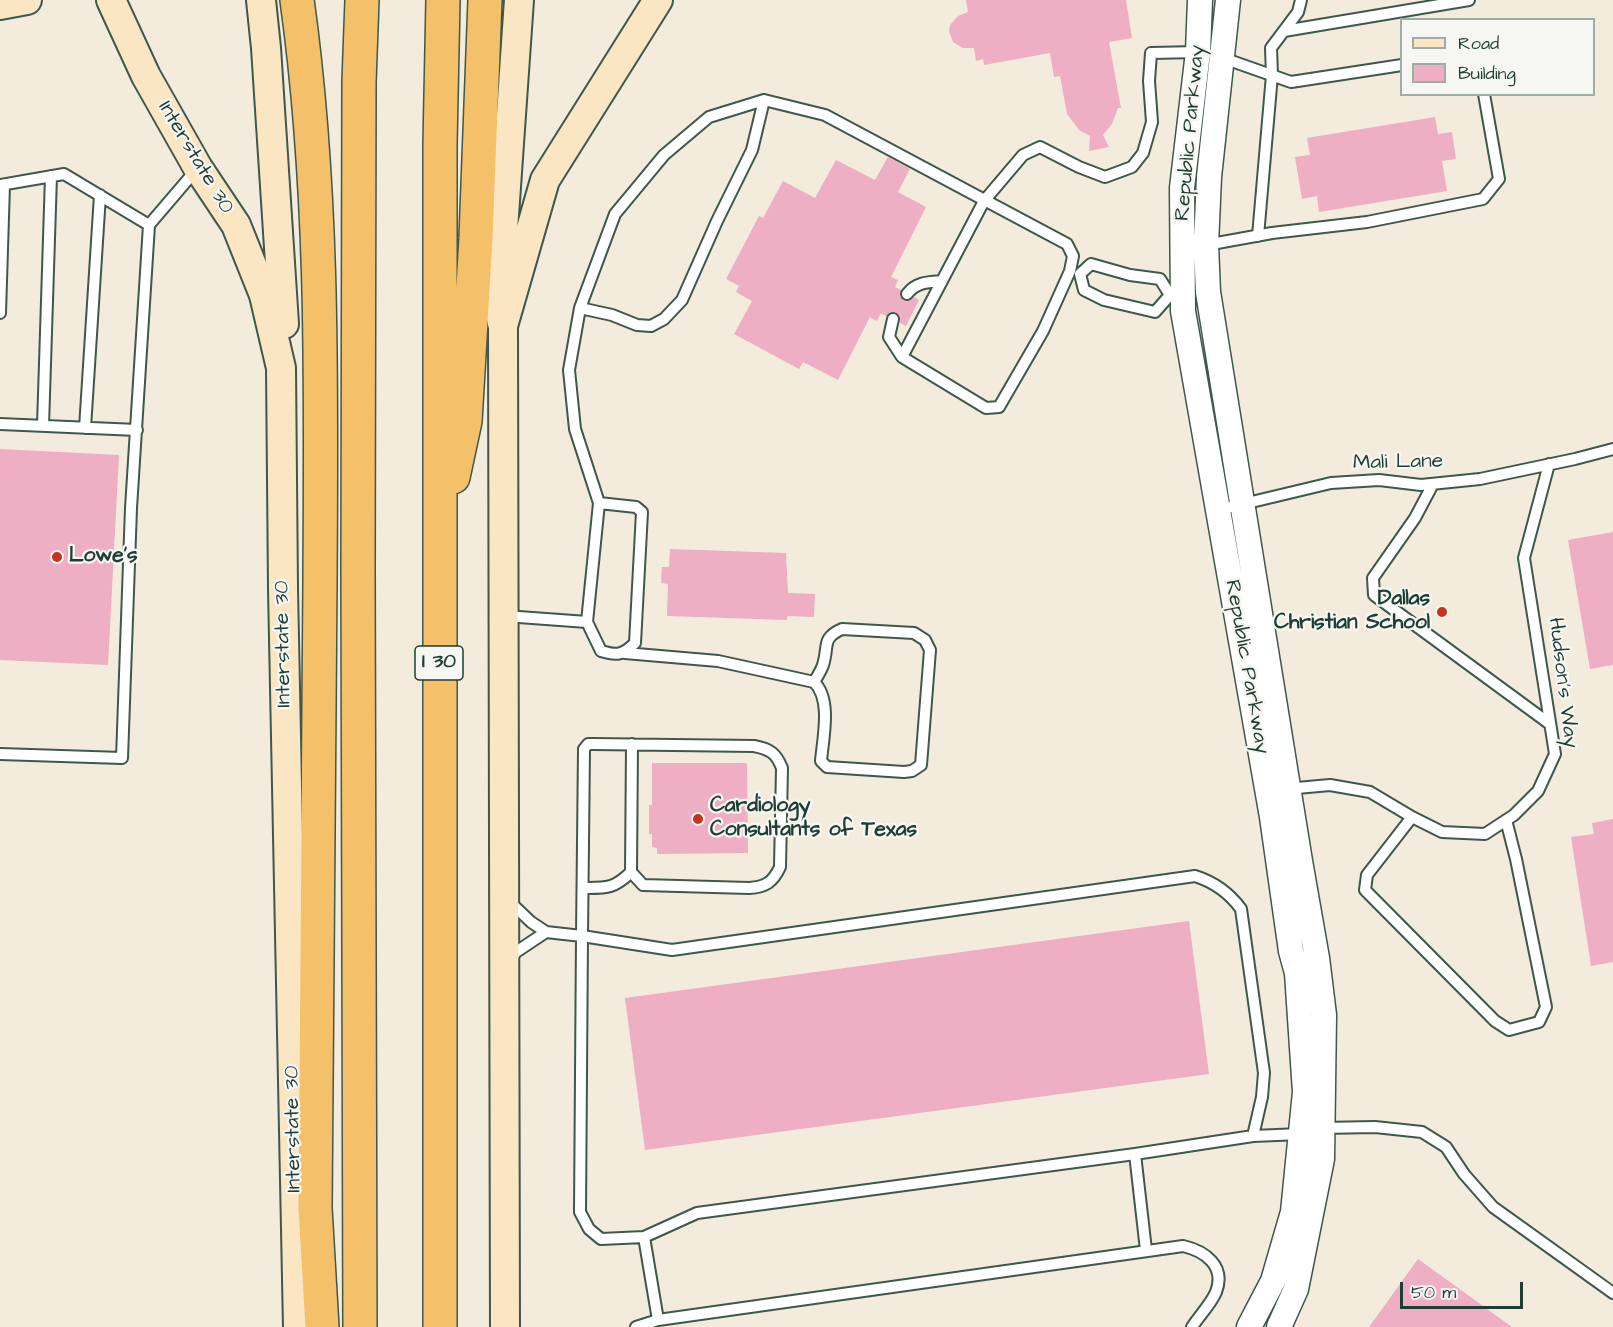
<!DOCTYPE html>
<html>
<head>
<meta charset="utf-8">
<style>
  body { margin:0 }
  #map { position:relative; width:1613px; height:1327px; overflow:hidden; background:#f3ebdb; font-family:"Architects Daughter",sans-serif }
  canvas { display:block }
  .legend { position:absolute; left:1400px; top:18px; width:195px; height:78px; box-sizing:border-box; background:#f6f6f2; border:2px solid #a0aca6; margin:0; padding:8px 10px; list-style:none; font-size:18px; color:#1f3d34 }
  .legend li { display:flex; align-items:center; gap:12px; height:30px }
  .legend b { width:30px; border:2px solid #a0aca6 }
  .scale { position:absolute; left:1400px; top:1282px; width:123px; height:27px; box-sizing:border-box; border:3px solid #1f3d34; border-top:0; padding-left:8px; font-size:18px; line-height:21px; white-space:nowrap; color:#1f3d34; -webkit-text-stroke:4px #f6f6f2; paint-order:stroke }
</style>
</head>
<body>
<div id="map">
<canvas width="1613" height="1327"></canvas>
<ul class="legend">
<li><b style="height:8px;background:#fbe6c3"></b>Road</li>
<li><b style="height:16px;background:#eeaec3"></b>Building</li>
</ul>
<div class="scale">50 m</div>
</div>
<script>
const g = document.querySelector('canvas').getContext('2d');
g.lineJoin = 'round';
function paint(path, color) { g.fillStyle = color; g.fill(path, 'evenodd'); }
function stroke(path, color, width, dash) { g.strokeStyle = color; g.lineWidth = width; g.lineCap = dash ? 'butt' : 'round'; g.setLineDash(dash || []); g.stroke(path); }
function write(font, color, halo, rows, align = 'center') {
  g.font = font + ' "Architects Daughter",sans-serif'; g.lineWidth = 4.5; g.setLineDash([]); g.textBaseline = 'middle'; g.strokeStyle = halo; g.fillStyle = color; for (const [text, x, y, turn = 0] of rows) {
    g.save(); g.translate(x, y); g.rotate((+turn || 0) * Math.PI / 180); g.textAlign = isNaN(turn) ? turn : align; if (halo) g.strokeText(text, 0, 0); g.fillText(text, 0, 0); g.restore();
  }
}
paint(new Path2D(`
  M 966,0 L 1126,0 L 1132,38 L 1109,42 L 1121,108 L 1118,108 L 1112,124 L 1103,135 L 1109,147 L 1089,151 L 1090,136 L 1079,130 L 1067,114 L 1060,76 L 1054,77 L 1050,53 L 984,65 L 983,59 L 976,61 L 974,48 L 963,48 L 953,42 L 949,31 L 950,25 L 958,16 L 968,12 Z
  M 1435,117 L 1438,134 L 1452,132 L 1456,159 L 1442,161 L 1447,191 L 1319,212 L 1317,196 L 1302,199 L 1295,157 L 1310,155 L 1307,138 Z
  M 888,157 L 910,169 L 898,192 L 926,207 L 891,277 L 898,280 L 895,287 L 901,290 L 900,296 L 903,300 L 909,301 L 914,297 L 919,300 L 906,326 L 900,323 L 900,316 L 895,312 L 890,312 L 886,316 L 881,313 L 877,321 L 870,317 L 838,380 L 803,362 L 799,369 L 734,334 L 752,301 L 736,292 L 739,286 L 726,279 L 759,216 L 763,218 L 783,181 L 815,198 L 836,160 L 875,180 Z
  M 0,449 L 119,455 L 108,665 L 0,660 Z
  M 1613,532 L 1613,665 L 1590,669 L 1568,540 Z
  M 670,549 L 786,553 L 788,593 L 815,594 L 814,617 L 787,616 L 787,620 L 667,616 L 668,584 L 661,583 L 662,567 L 669,567 Z
  M 652,763 L 747,763 L 748,853 L 657,854 L 657,848 L 652,847 L 652,834 L 649,834 L 649,805 L 652,805 Z
  M 1613,819 L 1613,962 L 1591,966 L 1571,837 L 1594,834 L 1592,823 Z
  M 1189,921 L 1209,1074 L 645,1150 L 625,998 Z
  M 1418,1259 L 1512,1327 L 1369,1327 Z`), '#eeaec3');
const service = new Path2D(`
  M 1284,31 L 1469,0
  M 1223,58 L 1291,82 L 1402,65
  M 0,185 L 64,174 L 149,225
  M 1258,236 L 1272,75 L 1271,48 L 1298,12 L 1301,0
  M 1206,245 L 1272,233 L 1367,222 L 1483,199 L 1499,179 L 1484,94
  M 1080,274 L 1084,290 L 1104,300 L 1155,312 L 1170,295 L 1184,294
  M 1080,274 L 1091,264 L 1130,275 L 1160,279 L 1170,295
  M 907,294 C 916,282 928,282 942,281
  M 580,308 L 612,315 L 637,325 L 651,326 L 664,319 L 682,300 L 717,221 L 752,150 L 764,100
  M 0,313 L 4,185
  M 893,319 L 889,337 L 902,357
  M 0,424 L 137,430
  M 43,426 L 51,176
  M 85,428 L 100,195
  M 1433,484 L 1415,518 L 1373,578 L 1374,595 L 1550,724
  M 1218,510 L 1331,483 L 1379,480 L 1421,485 L 1480,479 L 1575,459 L 1613,449
  M 505,616 L 587,622 L 599,503 L 575,429 L 569,370 L 580,308 L 615,214 L 664,155 L 709,117 L 764,100 L 825,115 L 1067,244 L 1073,256 L 1070,271 L 1043,331 L 999,407 L 986,408 L 902,357 L 984,201 L 1023,155 L 1040,147 L 1079,167 L 1105,177 L 1132,167 L 1143,153 L 1152,122 L 1149,81 L 1151,53 L 1198,52
  M 587,622 L 601,651 C 617,656 623,655 635,643 L 642,512 L 636,507 L 599,503
  M 625,653 L 718,661 L 814,682 C 832,699 823,738 821,761 L 827,767 L 904,772 L 912,771 L 921,765 L 930,650 L 925,640 L 914,633 L 842,629 C 821,638 829,647 823,665 C 821,671 817,677 814,682
  M 0,754 L 122,758 L 131,508 L 149,225 L 196,170
  M 1286,789 L 1330,785 L 1370,792 L 1412,817 L 1442,832 L 1485,834 L 1514,815 L 1538,791 L 1555,754 L 1524,558 L 1549,464
  M 1412,817 L 1367,875 L 1365,890 L 1495,1021 L 1509,1030 L 1539,1022 L 1546,1007 L 1516,859 L 1506,820
  M 584,888 C 606,888 614,889 631,872
  M 510,902 L 531,922 L 546,932 L 582,936 L 584,749 L 588,744 L 593,744 L 754,746 C 770,749 776,753 782,768 L 780,867 C 773,882 766,887 749,888 L 643,885 L 631,872 L 632,744
  M 511,959 L 516,952 L 546,932
  M 1321,1128 L 1375,1127 L 1422,1132 L 1446,1147 L 1464,1174 L 1493,1207 L 1613,1293
  M 1253,1136 L 1262,1097 L 1264,1073 L 1241,909 C 1230,894 1214,882 1195,876 L 672,950 L 582,936 L 580,1212 L 589,1229 L 601,1239 L 644,1237 L 697,1213 L 1135,1154 L 1253,1136 L 1301,1134
  M 1135,1154 L 1146,1250
  M 644,1237 L 658,1320
  M 636,1327 L 658,1320 L 1183,1246 C 1205,1251 1226,1266 1216,1292 C 1211,1304 1199,1316 1192,1327`);
const tertiary = new Path2D(`
  M 1200,0 L 1198,52 L 1182,188 L 1183,311 L 1272,817 L 1291,951 L 1297,973 L 1305,1092 L 1293,1212 L 1273,1281 L 1249,1327
  M 1228,0 L 1209,177 L 1206,245 L 1208,292 L 1300,861 L 1317,958 L 1324,1015 L 1322,1159 L 1296,1289 L 1279,1327`);
const secondary = new Path2D(`
  M 111,0 L 146,76 L 198,168 L 236,225 L 264,295 L 281,368 L 283,589 L 298,1327
  M 261,0 L 266,48 L 284,324
  M 0,5 L 27,0
  M 502,323 L 494,285 L 502,244 L 519,0
  M 505,1327 L 503,326 L 545,180 L 658,0`);
const motorway = new Path2D(`
  M 297,0 C 324,193 321,388 320,582 C 318,791 317,1000 315,1208 L 322,1327
  M 453,477 L 465,421 L 476,238 L 485,0
  M 360,1327 L 358,568 L 359,82 L 362,0
  M 440,1327 L 440,144 L 443,0`);
stroke(service, '#3f574d', 14);
stroke(tertiary, '#3f574d', 27);
stroke(secondary, '#3f574d', 32);
stroke(motorway, '#3f574d', 36);
stroke(service, '#fff', 10);
stroke(tertiary, '#fff', 24);
stroke(secondary, '#fbe6c3', 28);
stroke(motorway, '#f4c16a', 33);
for (const [x, y, r, color] of [
  [57,557,6,"#c8321e"],
  [1442,612,6,"#c8321e"],
  [698,819,6,"#c8321e"]
]) { const dot = new Path2D(); dot.arc(x, y, r, 0, 2 * Math.PI); g.fillStyle = color; g.fill(dot); stroke(dot, '#f6f6f2', 2); }
for (const [x, y, w] of [
  [439,663,48]
]) { const box = new Path2D(); box.roundRect(x - w / 2, y - 17, w, 34, 4.5); g.fillStyle = '#f6f6f2'; g.fill(box); stroke(box, '#1f3d34', 1.5); }
write('bold 20px', '#1f3d34', null, [
  ["I 30",439,663]
]);
write('21px', '#1f3d34', '#f6f6f2', [
  ["Republic Parkway",1191,133,-85],
  ["Interstate 30",195,158,59],
  ["Mali Lane",1398,463,-1],
  ["Interstate 30",284,644,-91],
  ["Republic Parkway",1246,667,80],
  ["Hudson's Way",1562,683,83],
  ["Interstate 30",294,1129,-91]
]);
write('bold 21px', '#1f3d34', '#f6f6f2', [
  ["Lowe's",69,557],
  ["Dallas",1430,600,"right"],
  ["Christian School",1430,624,"right"],
  ["Cardiology",710,807],
  ["Consultants of Texas",710,831]
], 'left');
</script>
</body>
</html>
